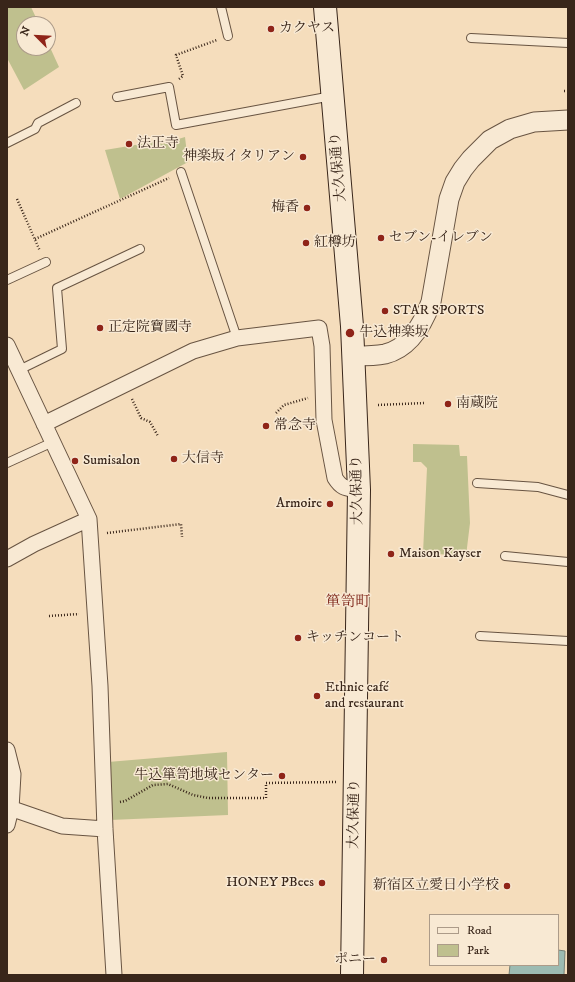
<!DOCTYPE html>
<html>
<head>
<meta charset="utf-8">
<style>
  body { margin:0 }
  #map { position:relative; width:575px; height:982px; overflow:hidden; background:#f5ddbc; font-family:"IM FELL DW Pica",serif }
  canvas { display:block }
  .frame { position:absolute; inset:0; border:8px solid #39261a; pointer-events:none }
  .legend { position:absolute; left:429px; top:914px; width:130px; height:52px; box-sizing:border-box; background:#f8e9d3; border:1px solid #ac9b89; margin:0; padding:5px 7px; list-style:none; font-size:12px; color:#39261a }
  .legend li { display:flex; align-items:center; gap:8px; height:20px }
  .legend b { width:20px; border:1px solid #ac9b89 }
  .north { position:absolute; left:16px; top:16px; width:40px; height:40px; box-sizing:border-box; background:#f8e9d3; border:1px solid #ac9b89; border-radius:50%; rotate:294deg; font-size:11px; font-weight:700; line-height:16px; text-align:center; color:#39261a }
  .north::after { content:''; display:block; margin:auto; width:14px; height:18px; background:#8f2418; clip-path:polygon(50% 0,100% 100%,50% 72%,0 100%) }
</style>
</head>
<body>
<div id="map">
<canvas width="575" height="982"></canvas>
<div class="frame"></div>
<ul class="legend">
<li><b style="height:5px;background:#f8e9d3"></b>Road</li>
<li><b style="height:11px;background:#bfc08e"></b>Park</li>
</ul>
<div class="north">N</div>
</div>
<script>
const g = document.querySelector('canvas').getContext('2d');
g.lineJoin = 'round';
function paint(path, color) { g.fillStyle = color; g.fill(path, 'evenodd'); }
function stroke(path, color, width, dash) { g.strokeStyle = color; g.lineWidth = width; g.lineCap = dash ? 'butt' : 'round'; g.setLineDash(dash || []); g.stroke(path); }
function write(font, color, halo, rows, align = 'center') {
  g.font = font + ' "IM FELL DW Pica","Noto Serif JP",serif'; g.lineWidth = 3; g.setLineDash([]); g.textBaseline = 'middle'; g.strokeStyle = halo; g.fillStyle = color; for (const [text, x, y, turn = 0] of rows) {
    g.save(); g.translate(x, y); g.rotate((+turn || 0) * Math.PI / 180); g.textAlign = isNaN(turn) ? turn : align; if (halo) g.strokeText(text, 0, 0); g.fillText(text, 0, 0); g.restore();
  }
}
paint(new Path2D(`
  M 7,7 L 31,7 L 39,24 L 24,24 L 24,48 L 48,48 L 48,43 L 59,67 L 24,90 L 7,58 Z
  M 185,137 L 188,162 L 120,199 L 105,150 L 159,141 L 162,144 Z
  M 413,444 L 459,445 L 460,456 L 467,456 L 470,523 L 466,556 L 423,553 L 427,468 L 421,462 L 413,462 Z
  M 227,752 L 228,815 L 110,820 L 108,762 Z`), '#bfc08e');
const water = new Path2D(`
  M 558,950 L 565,951 L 564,975 L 509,975 L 510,965 L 558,965 Z`);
paint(water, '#9cbbb2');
stroke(water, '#747f75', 1);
const service = new Path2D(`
  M 221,7 L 228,36
  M 471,38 L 568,43
  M 117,97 L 169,87 L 176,125 L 332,96
  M 7,143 L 35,129 L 38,123 L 76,103
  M 181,172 L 237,338
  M 7,280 L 46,262
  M 19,370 L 62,349 L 57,288 L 140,249
  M 7,463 L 53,442
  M 477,483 L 538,487 L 568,495
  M 505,556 L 568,562
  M 480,636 L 568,641`);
const minor = new Path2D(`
  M 7,345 L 89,519 L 100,686 L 105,829 L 114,975
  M 44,424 L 193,351 L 237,338 L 319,328 L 322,346 L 324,420 L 335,478 C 342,489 346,488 359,490
  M 7,559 L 34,544 L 89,519
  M 7,750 L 13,774 L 11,809 L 7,825
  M 7,807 L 62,826 L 105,829`);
const tertiary = new Path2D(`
  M 354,356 C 364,356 375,356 385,354 C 410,348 423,324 431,302 L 449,199 L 455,182 L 463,169 L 471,159 L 490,140 L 510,129 L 534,122 L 568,120`);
const secondary = new Path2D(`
  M 325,7 L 352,326 L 359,490 L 352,975`);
stroke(service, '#685442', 10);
stroke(minor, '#685442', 17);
stroke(tertiary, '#685442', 21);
stroke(secondary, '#39261a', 24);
stroke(new Path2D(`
  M 179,79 L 183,76 L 176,55 L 217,40
  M 564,91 L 568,91
  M 17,199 L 40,251
  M 35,239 L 169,178
  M 132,399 L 141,418 L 150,422 L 158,436
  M 378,405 L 425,403
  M 276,413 L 284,405 L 308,398
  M 107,533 L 181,524 L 182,537
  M 49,616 L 79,614
  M 120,802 L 125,801 L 153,785 L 168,784 L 193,795 L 208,798 L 266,798 L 266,783 L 336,782`), '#39261a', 2.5, [1, 2]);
stroke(service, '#f8e9d3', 8);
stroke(minor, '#f8e9d3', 15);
stroke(tertiary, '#f8e9d3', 19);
stroke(secondary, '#f8e9d3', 22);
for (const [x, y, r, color] of [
  [271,29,4,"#8f2418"],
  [129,144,4,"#8f2418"],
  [303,157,4,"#8f2418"],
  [307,208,4,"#8f2418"],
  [381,238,4,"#8f2418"],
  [306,243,4,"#8f2418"],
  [385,311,4,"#8f2418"],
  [100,328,4,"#8f2418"],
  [350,333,5,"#8f2418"],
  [448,404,4,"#8f2418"],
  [266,426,4,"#8f2418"],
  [174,459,4,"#8f2418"],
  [75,461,4,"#8f2418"],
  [330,504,4,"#8f2418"],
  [391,554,4,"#8f2418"],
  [298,638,4,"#8f2418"],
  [317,696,4,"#8f2418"],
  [282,776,4,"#8f2418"],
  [322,883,4,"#8f2418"],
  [507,886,4,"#8f2418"],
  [384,960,4,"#8f2418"]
]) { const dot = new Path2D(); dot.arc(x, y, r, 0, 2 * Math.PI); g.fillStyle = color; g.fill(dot); stroke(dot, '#f8e9d3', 1.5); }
write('14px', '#39261a', '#f8e9d3', [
  ["カクヤス",279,29],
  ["法正寺",137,144],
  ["神楽坂イタリアン",295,157,"right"],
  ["梅香",299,208,"right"],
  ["セブン-イレブン",389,238],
  ["紅樽坊",314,243],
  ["STAR SPORTS",393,311],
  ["正定院寶國寺",108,328],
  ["牛込神楽坂",359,333],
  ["南蔵院",456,404],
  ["常念寺",274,426],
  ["大信寺",182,459],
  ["Sumisalon",83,461],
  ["Armoire",322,504,"right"],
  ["Maison Kayser",399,554],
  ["キッチンコート",306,638],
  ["Ethnic café",325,688],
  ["and restaurant",325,704],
  ["牛込箪笥地域センター",274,776,"right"],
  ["HONEY PBees",314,883,"right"],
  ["新宿区立愛日小学校",499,886,"right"],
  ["ポニー",376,960,"right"]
], 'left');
write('14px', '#39261a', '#f8e9d3', [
  ["大久保通り",339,167,-95],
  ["大久保通り",358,490,-91],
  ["大久保通り",355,814,-89]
]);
write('15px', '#7a1f14', '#f8e9d3', [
  ["箪笥町",348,603]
]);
</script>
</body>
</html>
